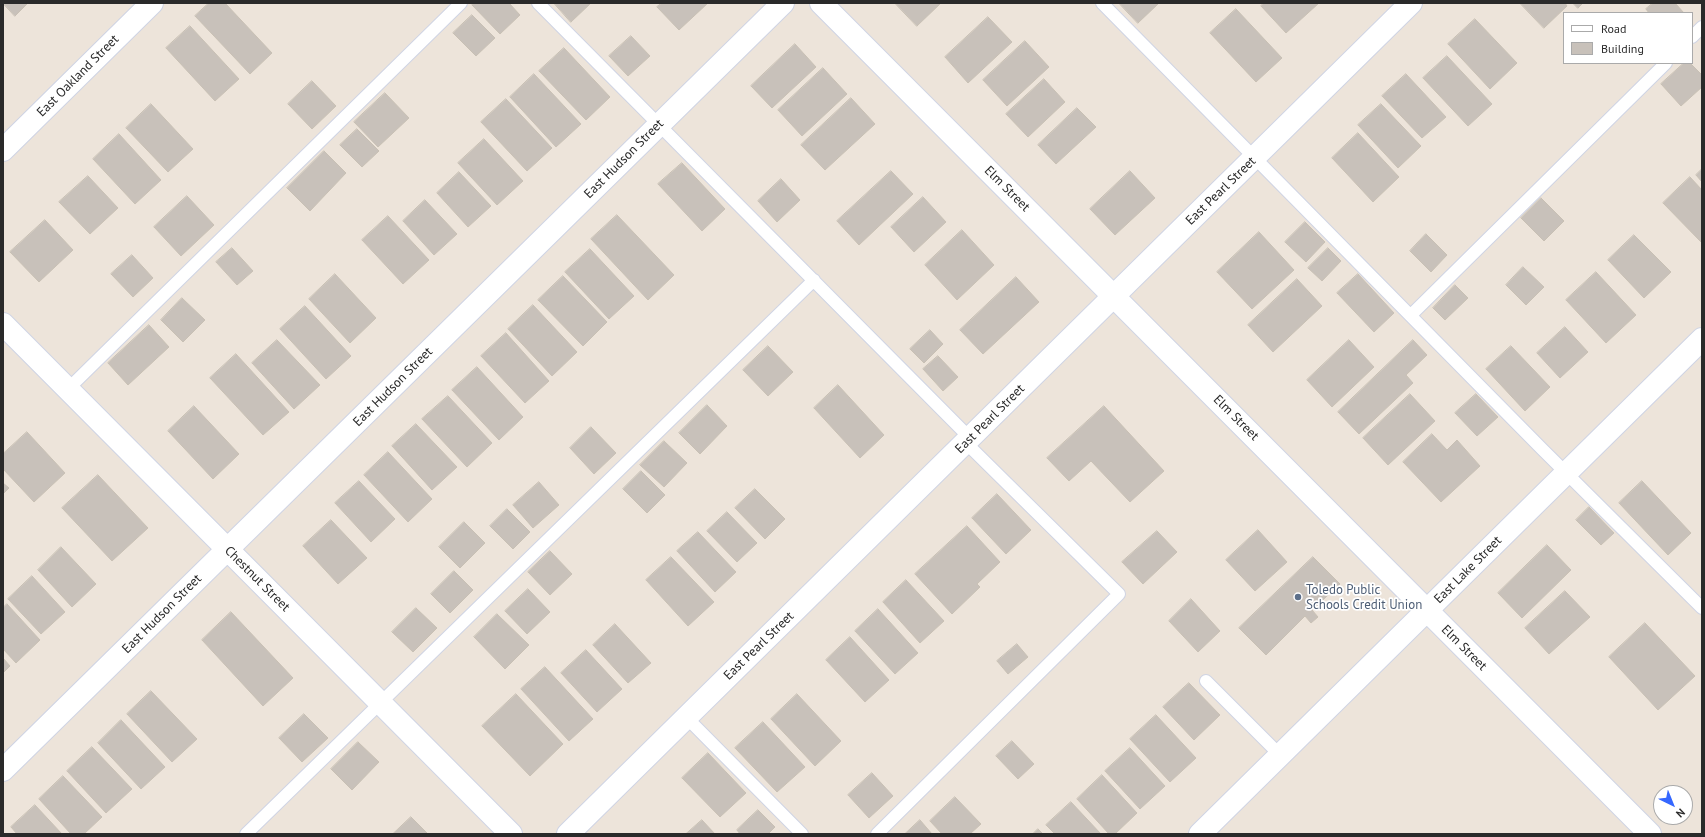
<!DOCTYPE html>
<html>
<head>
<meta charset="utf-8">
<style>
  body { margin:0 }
  #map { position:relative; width:1705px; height:837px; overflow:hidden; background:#ede4da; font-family:"PT Sans",sans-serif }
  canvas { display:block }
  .frame { position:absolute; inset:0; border:4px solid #2a2a2a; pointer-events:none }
  .legend { position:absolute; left:1563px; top:12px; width:130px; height:52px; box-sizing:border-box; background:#fff; border:1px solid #aaa; margin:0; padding:5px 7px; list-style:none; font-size:12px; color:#2a2a2a }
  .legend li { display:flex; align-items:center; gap:8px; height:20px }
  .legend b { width:20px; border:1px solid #aaa }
  .north { position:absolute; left:1653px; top:785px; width:40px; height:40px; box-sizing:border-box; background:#fff; border:1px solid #aaa; border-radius:50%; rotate:137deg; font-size:11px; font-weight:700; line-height:16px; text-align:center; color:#2a2a2a }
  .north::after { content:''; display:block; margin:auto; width:14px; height:18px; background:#3567ff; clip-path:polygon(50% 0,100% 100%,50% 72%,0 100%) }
</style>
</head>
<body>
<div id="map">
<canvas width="1705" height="837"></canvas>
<div class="frame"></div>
<ul class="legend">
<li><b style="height:5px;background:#fff"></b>Road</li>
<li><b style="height:11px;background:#c8c1ba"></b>Building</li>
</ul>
<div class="north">N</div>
</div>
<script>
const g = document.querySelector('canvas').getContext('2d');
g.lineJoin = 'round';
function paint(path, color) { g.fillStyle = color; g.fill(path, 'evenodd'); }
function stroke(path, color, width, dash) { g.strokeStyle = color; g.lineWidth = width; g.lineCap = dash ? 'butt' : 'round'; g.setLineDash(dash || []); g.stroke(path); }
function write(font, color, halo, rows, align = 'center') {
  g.font = font + ' "PT Sans",sans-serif'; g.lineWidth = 3.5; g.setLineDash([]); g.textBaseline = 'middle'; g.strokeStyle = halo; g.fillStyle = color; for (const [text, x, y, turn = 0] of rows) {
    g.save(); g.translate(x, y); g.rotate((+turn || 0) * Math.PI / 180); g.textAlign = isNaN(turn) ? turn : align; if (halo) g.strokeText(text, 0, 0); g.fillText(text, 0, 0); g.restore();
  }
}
const building = new Path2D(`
  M 3,3 L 28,3 L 15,16 Z
  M 209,3 L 225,3 L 272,53 L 250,74 L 195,16 Z
  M 475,3 L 509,3 L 520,15 L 500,34 L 472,5 Z
  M 554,3 L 591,3 L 571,22 Z
  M 662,3 L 708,3 L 679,30 L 657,7 Z
  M 895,3 L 941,3 L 917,26 Z
  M 1119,3 L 1157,3 L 1158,4 L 1138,23 Z
  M 1264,3 L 1319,3 L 1286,33 L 1261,6 Z
  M 1520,3 L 1565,3 L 1567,6 L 1544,28 Z
  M 1573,3 L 1583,3 L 1578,8 Z
  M 1653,3 L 1675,3 L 1684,13 L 1649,13 L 1646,9 Z
  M 1236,9 L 1282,58 L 1256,82 L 1210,33 Z
  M 472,15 L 495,38 L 476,56 L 453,33 Z
  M 988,17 L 1012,42 L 968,83 L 945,57 Z
  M 1475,19 L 1517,63 L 1490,89 L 1448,44 Z
  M 190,26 L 239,79 L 215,101 L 166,48 Z
  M 631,36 L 650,56 L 628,76 L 609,56 Z
  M 1025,41 L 1049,67 L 1007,106 L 983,80 Z
  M 795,44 L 816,67 L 772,108 L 751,86 Z
  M 564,48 L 610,97 L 586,120 L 539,71 Z
  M 1447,56 L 1492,104 L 1468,126 L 1423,78 Z
  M 1684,63 L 1690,63 L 1702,75 L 1702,87 L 1681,106 L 1661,84 Z
  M 823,68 L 847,94 L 802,136 L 778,110 Z
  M 534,74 L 581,124 L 556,147 L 510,97 Z
  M 1406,74 L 1446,117 L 1422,138 L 1382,96 Z
  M 1044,79 L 1065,102 L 1028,137 L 1006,114 Z
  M 312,81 L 336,106 L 312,129 L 288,104 Z
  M 385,93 L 409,118 L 378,147 L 354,122 Z
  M 851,98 L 875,124 L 825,170 L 801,145 Z
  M 506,99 L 552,148 L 527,171 L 481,122 Z
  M 151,104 L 193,149 L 168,172 L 126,128 Z
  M 1381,104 L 1421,146 L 1398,168 L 1358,125 Z
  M 1077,108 L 1096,127 L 1056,164 L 1038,145 Z
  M 357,129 L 379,151 L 362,167 L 340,145 Z
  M 1358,133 L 1399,177 L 1373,202 L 1332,158 Z
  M 119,134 L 161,180 L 135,204 L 93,159 Z
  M 484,139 L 523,181 L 497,205 L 458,163 Z
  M 324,151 L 346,173 L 310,211 L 287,188 Z
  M 682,163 L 725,209 L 702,231 L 658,184 Z
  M 1702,169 L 1702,182 L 1696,175 Z
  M 891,171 L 913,194 L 859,245 L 837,221 Z
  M 1130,171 L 1155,198 L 1115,235 L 1090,209 Z
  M 459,172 L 491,206 L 468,227 L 437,193 Z
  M 88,176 L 118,208 L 90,234 L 59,202 Z
  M 1690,177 L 1702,190 L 1702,243 L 1663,203 Z
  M 781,179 L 800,200 L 777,222 L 758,201 Z
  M 187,196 L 214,225 L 181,256 L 154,227 Z
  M 923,197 L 946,222 L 914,252 L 891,227 Z
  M 1541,198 L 1564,221 L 1544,241 L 1521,218 Z
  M 425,200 L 457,234 L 434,255 L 403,221 Z
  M 617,215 L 674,275 L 648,300 L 591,239 Z
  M 388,216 L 429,260 L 403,284 L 362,240 Z
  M 45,220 L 73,250 L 39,282 L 10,252 Z
  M 1305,222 L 1325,242 L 1306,262 L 1285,242 Z
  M 962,230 L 994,265 L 957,300 L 925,265 Z
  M 1259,232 L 1294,270 L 1252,309 L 1217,272 Z
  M 1426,234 L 1447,255 L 1431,272 L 1410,251 Z
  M 1634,235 L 1671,272 L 1644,298 L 1608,260 Z
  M 232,248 L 253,271 L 237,285 L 216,262 Z
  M 1328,248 L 1341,261 L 1322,281 L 1308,268 Z
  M 590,249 L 634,296 L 609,319 L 565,272 Z
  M 132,255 L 153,278 L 133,297 L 111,274 Z
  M 1523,267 L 1544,287 L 1526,305 L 1506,285 Z
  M 1596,272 L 1636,315 L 1606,343 L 1566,300 Z
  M 335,274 L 376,318 L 350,343 L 309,299 Z
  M 1358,274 L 1394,313 L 1374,332 L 1337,293 Z
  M 563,276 L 607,322 L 583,346 L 538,300 Z
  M 1016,277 L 1039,302 L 983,354 L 960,330 Z
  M 1297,279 L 1322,306 L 1273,352 L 1248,325 Z
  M 1455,285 L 1468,298 L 1445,320 L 1433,308 Z
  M 182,298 L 205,320 L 183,342 L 161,320 Z
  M 533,305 L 577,352 L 552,376 L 508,329 Z
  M 305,306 L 351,356 L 326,379 L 280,329 Z
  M 149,325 L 169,347 L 128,385 L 108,363 Z
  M 1565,327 L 1588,352 L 1560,378 L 1537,353 Z
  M 930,330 L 943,344 L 924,363 L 910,349 Z
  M 506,333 L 549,381 L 525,403 L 481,356 Z
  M 277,340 L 320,385 L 294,409 L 252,363 Z
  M 1349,340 L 1374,367 L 1332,407 L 1307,380 Z
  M 1413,340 L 1427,355 L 1406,375 L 1413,383 L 1359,434 L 1338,412 Z
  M 768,346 L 793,372 L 768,396 L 743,370 Z
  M 1511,346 L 1550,387 L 1525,411 L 1486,369 Z
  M 236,354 L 289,412 L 263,435 L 210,378 Z
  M 938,356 L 958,377 L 943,391 L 923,369 Z
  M 477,367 L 523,417 L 499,440 L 452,390 Z
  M 838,385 L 884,435 L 860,458 L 814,408 Z
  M 1410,394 L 1435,421 L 1388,465 L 1363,438 Z
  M 1476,394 L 1498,417 L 1477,436 L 1455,413 Z
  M 448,396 L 492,443 L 467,467 L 422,419 Z
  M 707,405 L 727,426 L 700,454 L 679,433 Z
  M 194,406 L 239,454 L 213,479 L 168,431 Z
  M 1104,406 L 1164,471 L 1130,502 L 1091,461 L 1069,481 L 1047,458 Z
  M 416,424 L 457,467 L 432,490 L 392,446 Z
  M 591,427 L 616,453 L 594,474 L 570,448 Z
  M 27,432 L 65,473 L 34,502 L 3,469 L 3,454 Z
  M 1432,434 L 1447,450 L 1457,440 L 1480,466 L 1441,502 L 1403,462 Z
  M 664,441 L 687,463 L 664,487 L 640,465 Z
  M 388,452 L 432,499 L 408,522 L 364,475 Z
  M 641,471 L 665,495 L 647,513 L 623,489 Z
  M 98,475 L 148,528 L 112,561 L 62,508 Z
  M 359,481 L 395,519 L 371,542 L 335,503 Z
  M 1642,481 L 1691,533 L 1668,555 L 1619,503 Z
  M 539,482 L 559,505 L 533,528 L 513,505 Z
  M 3,483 L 9,488 L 3,494 Z
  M 755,489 L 785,519 L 765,539 L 735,508 Z
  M 997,494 L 1031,530 L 1006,554 L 972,518 Z
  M 1589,507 L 1614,533 L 1601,545 L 1576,520 Z
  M 507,509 L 530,532 L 513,549 L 490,526 Z
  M 727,512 L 757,543 L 737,562 L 707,531 Z
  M 331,520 L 367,558 L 338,584 L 303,546 Z
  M 464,522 L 485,543 L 460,568 L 439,547 Z
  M 967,526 L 1000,562 L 977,584 L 980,587 L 952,614 L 915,574 Z
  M 1258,530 L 1287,562 L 1255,591 L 1226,560 Z
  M 1157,531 L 1177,552 L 1143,584 L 1122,562 Z
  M 698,532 L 736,572 L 715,592 L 677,551 Z
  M 1547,545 L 1571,570 L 1522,618 L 1498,593 Z
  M 61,547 L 96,584 L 72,607 L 38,570 Z
  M 550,551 L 572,574 L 550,595 L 528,572 Z
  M 671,557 L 714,602 L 688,626 L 646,580 Z
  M 1313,557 L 1340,584 L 1312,610 L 1318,617 L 1311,623 L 1305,616 L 1266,655 L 1239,628 Z
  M 454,571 L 473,590 L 450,613 L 431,594 Z
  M 32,576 L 65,612 L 41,634 L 8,599 Z
  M 906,580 L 944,621 L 920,643 L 883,602 Z
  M 528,589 L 550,612 L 527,634 L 505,611 Z
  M 1565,591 L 1590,617 L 1549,654 L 1525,628 Z
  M 1191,599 L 1220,631 L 1198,652 L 1169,621 Z
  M 7,604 L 40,640 L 16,663 L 3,649 L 3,608 Z
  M 416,608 L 437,628 L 413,652 L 392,632 Z
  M 878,609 L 918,653 L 895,674 L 855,631 Z
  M 231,612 L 293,678 L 263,706 L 202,640 Z
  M 497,614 L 529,645 L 505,669 L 474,637 Z
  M 1645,623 L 1695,676 L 1658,710 L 1609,657 Z
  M 615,624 L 651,663 L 628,683 L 593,645 Z
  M 850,637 L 889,680 L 865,702 L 826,660 Z
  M 1017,644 L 1028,657 L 1008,674 L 997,661 Z
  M 586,650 L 622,689 L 597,712 L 561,673 Z
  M 3,658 L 10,666 L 3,673 Z
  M 545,667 L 593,719 L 569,741 L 521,689 Z
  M 1189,683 L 1220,715 L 1194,740 L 1163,707 Z
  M 151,691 L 197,739 L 172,762 L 127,714 Z
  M 516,694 L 563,744 L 530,776 L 482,726 Z
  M 797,694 L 841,741 L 815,766 L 771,719 Z
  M 304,714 L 328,738 L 302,762 L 279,738 Z
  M 1156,715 L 1196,758 L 1170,782 L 1130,739 Z
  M 121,720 L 165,767 L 141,789 L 98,743 Z
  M 763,722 L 805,767 L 777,792 L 735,748 Z
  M 1012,741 L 1034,764 L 1018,779 L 996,756 Z
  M 358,742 L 379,762 L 352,790 L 331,769 Z
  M 92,747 L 132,789 L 106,813 L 67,771 Z
  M 1130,748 L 1165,786 L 1140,809 L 1105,771 Z
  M 708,753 L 746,793 L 720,817 L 682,778 Z
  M 872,773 L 893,796 L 869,818 L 848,795 Z
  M 1102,775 L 1137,813 L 1115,834 L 1109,834 L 1077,799 Z
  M 63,776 L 102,817 L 84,834 L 71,834 L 39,799 Z
  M 955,797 L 981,824 L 970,834 L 942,834 L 930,821 Z
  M 1071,802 L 1101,834 L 1055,834 L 1046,825 Z
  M 35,805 L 62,834 L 17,834 L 11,827 Z
  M 758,810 L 775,827 L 768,834 L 740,834 L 737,830 Z
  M 411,817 L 428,834 L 393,834 Z
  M 702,820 L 715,834 L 686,834 Z
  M 920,820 L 932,834 L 905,834 Z
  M 1038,829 L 1043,834 L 1033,834 Z`);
paint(building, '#c8c1ba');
stroke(building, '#c8c0b4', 1);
const service = new Path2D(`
  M 538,3 L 970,438
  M 1102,3 L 1542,449 L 1702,608
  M 1692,37 L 1702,27
  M 1411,315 L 1666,63
  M 68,389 L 461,3
  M 1206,681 L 1280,755
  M 686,717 L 802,834
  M 246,834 L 814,280
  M 877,834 L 1119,594 L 966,443`);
const minor = new Path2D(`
  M 821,3 L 1650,834
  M 3,150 L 152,3
  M 3,324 L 511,834
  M 3,770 L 783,3
  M 568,834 L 1411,3
  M 1200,834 L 1702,339`);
stroke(service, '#cfd4e4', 14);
stroke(minor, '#cfd4e4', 24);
stroke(service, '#fff', 12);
stroke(minor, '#fff', 22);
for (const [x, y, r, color] of [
  [1298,597,4,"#5c6f8a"]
]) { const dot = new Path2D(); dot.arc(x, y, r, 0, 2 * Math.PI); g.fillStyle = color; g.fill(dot); stroke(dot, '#fff', 1.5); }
write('13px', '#2a2a2a', '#fff', [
  ["East Oakland Street",78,76,-45],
  ["East Hudson Street",624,159,-45],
  ["Elm Street",1007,189,45],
  ["East Pearl Street",1221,191,-44],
  ["East Hudson Street",393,387,-45],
  ["Elm Street",1236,418,45],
  ["East Pearl Street",990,419,-45],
  ["East Lake Street",1468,570,-45],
  ["Chestnut Street",257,579,45],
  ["East Hudson Street",162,614,-45],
  ["East Pearl Street",759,646,-44],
  ["Elm Street",1464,648,45]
]);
write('13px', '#4e5e75', '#fff', [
  ["Toledo Public",1306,590],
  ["Schools Credit Union",1306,605]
], 'left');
</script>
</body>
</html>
